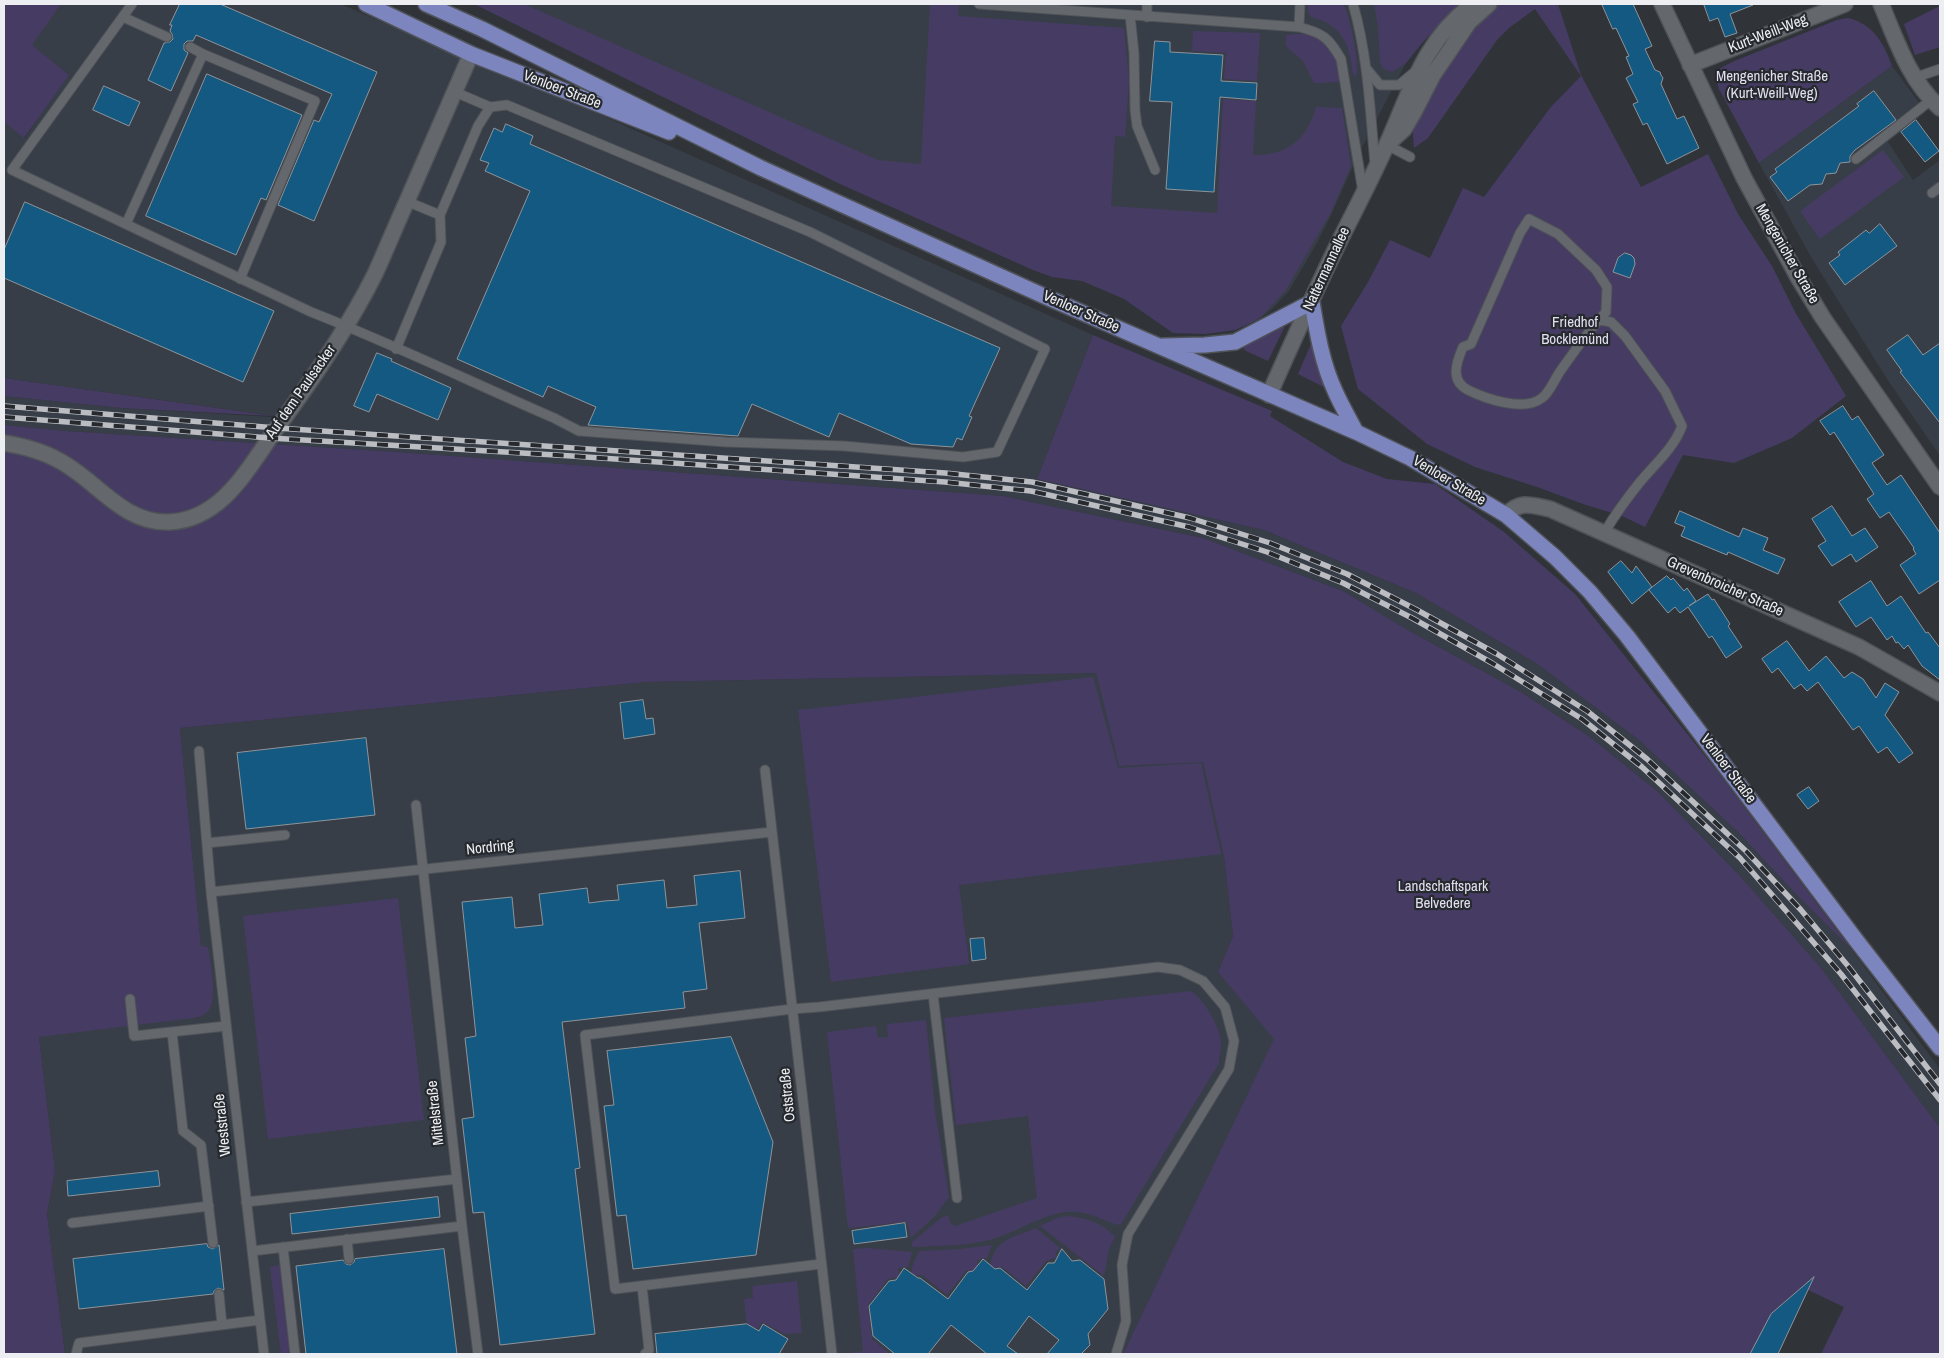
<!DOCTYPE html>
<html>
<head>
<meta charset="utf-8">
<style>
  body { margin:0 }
  #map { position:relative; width:1944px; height:1358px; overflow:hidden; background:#303338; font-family:"Archivo Narrow",sans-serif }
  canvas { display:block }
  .frame { position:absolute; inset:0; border:5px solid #eceef2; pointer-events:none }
</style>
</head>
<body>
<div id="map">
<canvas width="1944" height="1358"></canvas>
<div class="frame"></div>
</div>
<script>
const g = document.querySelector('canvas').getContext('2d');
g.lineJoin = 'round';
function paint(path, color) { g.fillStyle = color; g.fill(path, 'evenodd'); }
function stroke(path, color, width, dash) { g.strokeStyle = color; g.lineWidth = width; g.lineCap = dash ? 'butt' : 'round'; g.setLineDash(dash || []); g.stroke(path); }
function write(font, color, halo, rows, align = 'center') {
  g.font = font + ' "Archivo Narrow",sans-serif'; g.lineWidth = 4.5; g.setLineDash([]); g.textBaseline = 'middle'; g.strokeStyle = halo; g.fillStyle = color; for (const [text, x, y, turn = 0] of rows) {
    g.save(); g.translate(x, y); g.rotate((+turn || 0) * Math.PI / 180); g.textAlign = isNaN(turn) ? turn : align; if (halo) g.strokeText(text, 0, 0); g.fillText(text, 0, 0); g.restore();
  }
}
paint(new Path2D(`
  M 61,4 L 341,4 L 459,56 L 509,74 L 1093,335 L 1037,479 L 1264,530 L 1416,593 L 1536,663 L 1639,740 L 1738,832 L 1795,893 L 1851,949 L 1940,1069 L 1940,1128 L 1822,969 L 1741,877 L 1657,791 L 1590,737 L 1521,692 L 1406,629 L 1343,591 L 1203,538 L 1003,496 L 397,452 L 66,431 L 4,425 L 4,396 L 121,408 L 289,418 L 4,378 L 4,122 L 25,138 L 68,74 L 31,45 Z
  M 502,4 L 1459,4 L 1422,43 L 1406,63 L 1358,155 L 1332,213 L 1317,243 L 1289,291 L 1272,309 L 1256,322 L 1209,310 Z
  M 1892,66 L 1926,112 L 1888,142 L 1913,180 L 1940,160 L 1940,456 L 1885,376 L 1811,257 L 1759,163 Z
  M 1096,673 L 1119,766 L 1203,761 L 1224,857 L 1233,936 L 1218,972 L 1275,1039 L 1123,1354 L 65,1354 L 47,1214 L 55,1171 L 39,1037 L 201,946 L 180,728 L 646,682 Z`), '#373e47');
paint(new Path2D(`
  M 4,4 L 61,4 L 32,45 L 69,75 L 24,138 L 4,122 Z
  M 474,4 L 524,4 L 878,160 L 921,164 L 930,4 L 959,4 L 958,16 L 1124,28 L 1129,81 L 1125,137 L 1115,136 L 1111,206 L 1217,213 L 1223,99 L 1256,101 L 1253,155 C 1287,156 1307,140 1316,107 L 1342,108 L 1351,166 L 1331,212 L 1286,290 L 1262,316 L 1251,323 L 1235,330 L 1205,334 L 1173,333 L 1124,299 L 1082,281 L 1052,277 L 1033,270 L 840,184 Z
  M 1308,4 L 1343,4 C 1350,15 1360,65 1356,76 L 1353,75 C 1350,45 1343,25 1311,17 L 1308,13 Z
  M 1374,4 L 1459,4 L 1422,43 L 1406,63 L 1392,72 L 1384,69 L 1380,63 L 1378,26 Z
  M 1496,4 L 1558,4 L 1581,75 L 1641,187 L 1708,154 L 1738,214 L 1772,266 L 1795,312 L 1846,396 L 1792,438 L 1734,463 L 1683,455 L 1645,527 L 1622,516 L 1583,504 L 1540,488 L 1475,467 L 1427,444 L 1358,389 L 1341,326 L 1368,282 L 1390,240 L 1430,258 L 1463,188 L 1484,197 L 1550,108 L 1581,76 L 1535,9 L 1509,28 L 1497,40 L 1428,138 L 1414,148 L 1412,121 L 1477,20 Z
  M 1940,6 L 1940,47 L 1915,55 L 1904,24 Z
  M 1848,18 C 1873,24 1884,43 1892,66 L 1759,163 L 1719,89 L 1716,78 L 1719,69 L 1732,62 L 1837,20 Z
  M 1193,31 L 1260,33 L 1257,81 L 1224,79 L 1226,53 L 1192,51 Z
  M 1299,34 C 1305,34 1314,34 1319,37 C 1335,46 1338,65 1340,82 L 1314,83 L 1303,61 L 1286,46 L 1286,35 Z
  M 1883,150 L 1904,177 L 1820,239 L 1800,211 Z
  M 1283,323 L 1285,324 L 1284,328 L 1268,361 L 1246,351 L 1242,347 L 1262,338 Z
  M 1093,335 L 1272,411 L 1270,416 L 1343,462 L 1387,479 L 1435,484 L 1504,532 L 1575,594 L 1717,771 L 1851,949 L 1795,893 L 1738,832 L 1639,740 L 1536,663 L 1416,593 L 1264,530 L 1037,479 Z
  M 1314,343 L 1326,388 L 1298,374 L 1311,344 Z
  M 4,378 L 274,416 L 121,408 L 4,396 Z
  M 4,425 L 66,431 L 397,452 L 1003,496 L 1203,538 L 1343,591 L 1406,629 L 1521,692 L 1590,737 L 1657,791 L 1741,877 L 1822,969 L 1940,1128 L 1940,1354 L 1821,1354 L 1844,1307 L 1808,1290 L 1813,1278 L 1771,1314 L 1750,1354 L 1123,1354 L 1274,1039 L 1218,972 L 1233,936 L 1224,857 L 1203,762 L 1119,766 L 1096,673 L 646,682 L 180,728 L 201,946 L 208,947 C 210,962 219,1001 207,1012 C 203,1016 198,1017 193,1018 L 39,1037 L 55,1171 L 47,1214 L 65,1354 L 4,1354 Z
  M 1093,677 L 1118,768 L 1201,763 L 1221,854 L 959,885 L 969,964 L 831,982 L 798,710 Z
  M 398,898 L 424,1120 L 268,1139 L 243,916 Z
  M 1191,991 C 1204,1000 1221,1027 1221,1043 C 1221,1050 1219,1056 1219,1063 L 1121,1224 L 1117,1225 C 1104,1220 1090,1213 1077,1212 C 1047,1209 1015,1235 985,1241 C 961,1246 936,1246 912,1247 L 912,1242 L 941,1218 L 948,1215 L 951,1224 L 955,1226 L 1037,1198 L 1028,1116 L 956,1125 L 944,1018 Z
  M 926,1020 L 935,1111 L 949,1197 L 934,1217 L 911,1238 L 907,1222 L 848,1228 L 827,1032 L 876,1026 L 878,1038 L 888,1037 L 887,1024 Z
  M 1067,1216 C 1087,1218 1101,1222 1115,1237 L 1109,1249 L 1104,1276 L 1040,1226 L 1057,1218 Z
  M 1036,1228 L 1060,1248 L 1055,1253 L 1057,1257 L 1046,1261 L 1026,1286 L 1002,1267 L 990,1268 C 993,1239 1013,1238 1036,1228 Z
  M 992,1245 L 987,1258 L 977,1260 L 978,1270 L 966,1271 L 947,1295 L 922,1275 L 912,1276 L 912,1267 L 919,1251 L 961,1249 Z
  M 868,1248 L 912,1252 L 908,1267 L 898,1268 L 899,1277 L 888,1279 L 868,1305 L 872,1339 L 890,1354 L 850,1353 L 863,1351 L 853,1249 Z
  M 280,1265 L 290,1354 L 281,1354 L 270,1267 Z
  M 797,1281 L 802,1333 L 784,1334 L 762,1322 L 758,1329 L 747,1324 L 744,1299 L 753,1298 L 752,1286 Z`), '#463c63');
const building = new Path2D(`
  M 180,4 L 220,4 L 377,72 L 314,221 L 278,205 L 314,120 L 319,122 L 332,94 L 196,35 L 193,41 L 187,41 L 184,44 L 184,50 L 188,53 L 171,91 L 148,80 L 164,43 L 170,42 L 173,39 L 172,34 L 170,31 L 172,25 L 170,25 Z
  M 1602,4 L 1633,4 L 1652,46 L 1645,49 L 1655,70 L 1660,72 L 1661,75 L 1663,78 L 1661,84 L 1671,106 L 1677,119 L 1684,116 L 1699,148 L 1667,164 L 1647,123 L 1643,125 L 1633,104 L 1638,102 L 1626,78 L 1633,74 L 1626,57 L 1629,56 L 1616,28 L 1613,29 Z
  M 1704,4 L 1753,4 L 1753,5 L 1730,14 L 1737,33 L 1725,37 L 1718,18 L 1710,21 Z
  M 1155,41 L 1170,42 L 1170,52 L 1223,55 L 1221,81 L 1257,83 L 1256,100 L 1220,97 L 1214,192 L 1166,189 L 1172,102 L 1150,101 Z
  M 207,74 L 302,115 L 266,200 L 261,198 L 236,255 L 146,216 Z
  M 104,86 L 140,102 L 129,126 L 93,110 Z
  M 1874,91 L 1896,120 L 1855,150 L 1850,156 L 1850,162 L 1840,163 L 1836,173 L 1826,174 L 1822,184 L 1810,185 L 1788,201 L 1770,177 L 1777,172 L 1775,169 L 1859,106 L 1857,104 Z
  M 1916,120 L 1939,151 L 1925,162 L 1901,132 Z
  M 506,124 L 533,136 L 530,144 L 1000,348 L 969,416 L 972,417 L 962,440 L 957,438 L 953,447 L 911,444 L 839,413 L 829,437 L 752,404 L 738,436 L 588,425 L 596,407 L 548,386 L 543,397 L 457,359 L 530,191 L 485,171 L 489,163 L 480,160 L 494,128 L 502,132 Z
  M 25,202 L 274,311 L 243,382 L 4,278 L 4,250 Z
  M 1880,224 L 1897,246 L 1845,285 L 1829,263 L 1840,255 L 1838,252 L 1866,230 L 1869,233 Z
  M 1625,253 L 1631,255 L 1634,258 L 1635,264 L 1630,278 L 1613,272 L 1618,258 Z
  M 1908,335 L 1923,355 L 1940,343 L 1940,423 L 1900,372 L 1902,371 L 1887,350 Z
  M 377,353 L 392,359 L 391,361 L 451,388 L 438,420 L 377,394 L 369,412 L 354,406 Z
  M 1843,406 L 1852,420 L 1858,416 L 1884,455 L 1872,463 L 1887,485 L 1901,475 L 1940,533 L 1940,580 L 1919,594 L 1900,565 L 1916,554 L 1913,549 L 1914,548 L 1889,512 L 1880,518 L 1867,499 L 1874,494 L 1834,432 L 1830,435 L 1820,421 Z
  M 1832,506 L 1852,536 L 1865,528 L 1878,547 L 1856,562 L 1851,554 L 1832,566 L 1818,546 L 1826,541 L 1812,519 Z
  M 1680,511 L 1739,537 L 1743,528 L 1768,538 L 1763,550 L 1785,559 L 1778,574 L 1728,552 L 1727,555 L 1681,536 L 1685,527 L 1675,523 Z
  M 1621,561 L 1632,573 L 1636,566 L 1652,587 L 1632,604 L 1608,572 Z
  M 1667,576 L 1671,580 L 1673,578 L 1684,591 L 1687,588 L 1696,601 L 1689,606 L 1708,594 L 1712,600 L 1714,599 L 1730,624 L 1728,626 L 1742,647 L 1726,658 L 1712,636 L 1709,638 L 1688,607 L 1680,613 L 1675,607 L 1668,613 L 1649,590 Z
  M 1871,581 L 1887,606 L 1901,596 L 1926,633 L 1928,632 L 1940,648 L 1940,680 L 1922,666 L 1908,645 L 1904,649 L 1898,642 L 1896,643 L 1892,636 L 1887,640 L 1871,617 L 1856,627 L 1839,602 Z
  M 1787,641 L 1809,671 L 1826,656 L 1844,678 L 1852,672 L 1863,679 L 1876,698 L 1885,683 L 1899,692 L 1885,715 L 1913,753 L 1899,763 L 1887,747 L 1878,753 L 1859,726 L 1853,730 L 1818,682 L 1807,691 L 1801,684 L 1794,689 L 1778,668 L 1772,673 L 1762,659 Z
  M 643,700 L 646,719 L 653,718 L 655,734 L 624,739 L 620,703 Z
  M 366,738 L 375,815 L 246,829 L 237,753 Z
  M 1809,787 L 1819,801 L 1808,809 L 1797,795 Z
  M 740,871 L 745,918 L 699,923 L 707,989 L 683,992 L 685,1008 L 562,1022 L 580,1168 L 575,1169 L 595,1334 L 500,1345 L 484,1212 L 473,1213 L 462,1119 L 474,1117 L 465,1038 L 476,1036 L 462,902 L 512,897 L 515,928 L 543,925 L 539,894 L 587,888 L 589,903 L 604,901 L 619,900 L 617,885 L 664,880 L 667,908 L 697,905 L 694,876 Z
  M 984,938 L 986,959 L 972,961 L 970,939 Z
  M 731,1037 L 773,1142 L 756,1255 L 633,1269 L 626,1215 L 617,1216 L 604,1106 L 614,1105 L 607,1051 Z
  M 158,1171 L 160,1186 L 68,1196 L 67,1181 Z
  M 438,1197 L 440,1217 L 292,1234 L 290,1214 Z
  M 905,1223 L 907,1237 L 854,1244 L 852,1231 Z
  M 207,1244 L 208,1247 L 213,1249 L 219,1245 L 224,1290 L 218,1288 L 214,1291 L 213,1294 L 79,1309 L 73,1259 Z
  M 444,1249 L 457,1354 L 306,1354 L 296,1266 L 343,1260 L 346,1264 L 350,1265 L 354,1262 L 355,1259 Z
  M 1062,1249 L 1072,1261 L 1080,1260 L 1104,1279 L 1108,1309 L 1088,1334 L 1090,1345 L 1081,1354 L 1047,1354 L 1059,1340 L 1029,1316 L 1007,1346 L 1018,1354 L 987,1354 L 951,1325 L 928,1354 L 895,1354 L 873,1336 L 869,1306 L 889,1281 L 896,1280 L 904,1268 L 918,1278 L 920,1278 L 948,1299 L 968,1272 L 973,1271 L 983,1259 L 995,1269 L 1000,1268 L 1027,1290 L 1048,1263 L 1054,1263 Z
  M 1814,1277 L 1778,1354 L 1750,1354 L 1771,1314 Z
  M 747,1324 L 759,1331 L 763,1324 L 788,1339 L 779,1354 L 657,1354 L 655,1334 Z`);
paint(building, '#135981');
stroke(building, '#8e9499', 1);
const service = new Path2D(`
  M 132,4 L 12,170 L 311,312 C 393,344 473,383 554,418 L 579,431 L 726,442 L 844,446 L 963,457 L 997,452 L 1045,349 L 810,232 L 507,105 L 490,107 L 478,126 L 440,215 L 441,242 L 396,349
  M 979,4 L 1299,27 C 1323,33 1329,38 1341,59 L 1363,192
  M 1353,4 C 1368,56 1370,110 1375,164
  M 1130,15 L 1134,53 L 1135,110 L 1137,126 L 1155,170
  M 123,17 L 167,37
  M 1147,17 L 1147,4
  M 1299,27 L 1300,4
  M 190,47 L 203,54
  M 1366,68 L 1380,85 L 1399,85 L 1417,70
  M 1914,78 L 1940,69
  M 455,92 L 490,107
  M 1387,145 L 1410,157
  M 1856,159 L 1931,100
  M 1932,193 L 1940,187
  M 406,201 L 440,215
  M 1529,219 L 1558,234 L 1596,270 L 1607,287 L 1606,312 C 1588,331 1574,352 1559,373 C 1554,381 1549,393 1542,398 C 1524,412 1486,399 1468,390 C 1450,381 1456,363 1463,347 L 1471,344 L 1520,233 Z
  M 126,224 L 203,54 L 315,101 L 240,279
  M 1599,320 L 1611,322 L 1625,336 L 1665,391 L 1682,426 C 1674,448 1655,464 1640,482 C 1627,498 1615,515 1604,533
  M 199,751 L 211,892 L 264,1354
  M 765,770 L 832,1354
  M 416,805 L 462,1226 L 478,1354
  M 207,843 L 285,835
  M 211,892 L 772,832
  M 933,994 L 957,1198
  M 130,999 L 134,1036 L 226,1026
  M 172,1032 L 183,1131 L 201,1145 L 213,1243
  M 246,1202 L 457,1179
  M 72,1223 L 209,1206
  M 347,1239 L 349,1259
  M 283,1247 L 295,1354
  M 252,1251 L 462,1226
  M 821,1264 L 615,1289 L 585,1035 L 792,1009 L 819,1007 L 1158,967 L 1180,970 L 1203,981 L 1225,1007 L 1234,1041 L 1229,1069 L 1128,1234 L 1122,1265 L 1126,1321 L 1116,1354
  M 642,1286 L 649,1350 L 645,1354
  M 219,1294 L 222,1325
  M 76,1354 L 79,1343 L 260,1320`);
const minor = new Path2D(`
  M 1662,4 L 1744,178 L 1798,277 L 1823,318 L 1940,487
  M 1881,4 C 1897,42 1909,80 1940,108
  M 1690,65 L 1845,4
  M 1392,140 L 1404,129 L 1414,112 L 1433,75 L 1469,22 L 1489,4
  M 1269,395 C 1292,343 1315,291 1340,240 C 1356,208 1373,176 1387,144 C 1411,91 1423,41 1473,4
  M 1506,515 C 1521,500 1531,505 1550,509 L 1859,647 L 1940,693`);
const tertiary = new Path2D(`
  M 4,443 C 22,446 42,451 58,460 C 96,479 122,524 169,522 C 221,520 247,470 274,432 C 311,382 347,330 375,274 C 386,250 396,225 407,201 C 428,152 450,103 471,54`);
const primary = new Path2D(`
  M 366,4 L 471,54 L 669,132
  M 426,4 L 482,29 L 761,168 L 1044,296 L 1356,432 L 1410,458 L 1506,515 L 1555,557 L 1590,592 L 1627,636 L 1856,940 L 1940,1048
  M 1163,346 L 1205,345 L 1235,342 L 1312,302 C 1317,332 1322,363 1335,391 C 1341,405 1349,418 1356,432`);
stroke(service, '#4f5257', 11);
stroke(minor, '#4f5257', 18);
stroke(tertiary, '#4f5257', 18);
stroke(primary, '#4f5257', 18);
stroke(service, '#64686d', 9);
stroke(minor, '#64686d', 15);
stroke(tertiary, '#64686d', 15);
stroke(primary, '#7c85bd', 15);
const rail = new Path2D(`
  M 4,406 L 277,428 L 945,473 L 1032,482 L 1190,518 L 1270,543 L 1347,574 L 1417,610 L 1497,654 L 1587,711 L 1647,759 L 1746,851 L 1801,910 L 1848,966 L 1940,1084
  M 4,417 L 270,438 L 572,456 L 945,482 L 1031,491 L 1189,527 L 1267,552 L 1343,583 L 1412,618 L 1492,663 L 1582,719 L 1642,767 L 1740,858 L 1841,974 L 1940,1100`);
stroke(rail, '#bbbdc2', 5.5);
stroke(rail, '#26292e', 4, [11]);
write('15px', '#eceef2', '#26292e', [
  ["Kurt-Weill-Weg",1768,34,-21],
  ["Venloer Straße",562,90,21],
  ["Mengenicher Straße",1787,254,60],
  ["Nattermannallee",1327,269,-65],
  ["Venloer Straße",1081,312,24],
  ["Auf dem Paulsacker",301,392,-55],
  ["Venloer Straße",1449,481,31],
  ["Grevenbroicher Straße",1725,587,24],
  ["Venloer Straße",1728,769,53],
  ["Nordring",490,848,-6],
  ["Oststraße",788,1095,-96],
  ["Mittelstraße",436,1113,-96],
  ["Weststraße",223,1125,-96]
]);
write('15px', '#e2dff1', '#26292e', [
  ["Mengenicher Straße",1772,77],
  ["(Kurt-Weill-Weg)",1772,94],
  ["Friedhof",1575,323],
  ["Bocklemünd",1575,340],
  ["Landschaftspark",1443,887],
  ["Belvedere",1443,904]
]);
</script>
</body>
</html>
